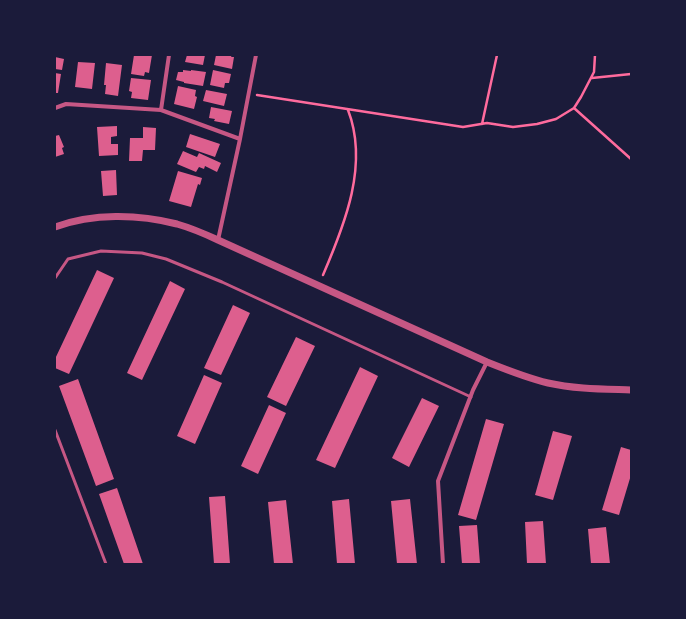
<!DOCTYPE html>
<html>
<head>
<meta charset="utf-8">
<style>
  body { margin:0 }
  #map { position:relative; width:686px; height:619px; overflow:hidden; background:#1b1b3a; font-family:Inter,sans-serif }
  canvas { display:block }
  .frame { position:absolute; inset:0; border:56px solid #1b1b3a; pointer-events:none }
</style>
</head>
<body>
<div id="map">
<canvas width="686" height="619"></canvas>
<div class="frame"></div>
</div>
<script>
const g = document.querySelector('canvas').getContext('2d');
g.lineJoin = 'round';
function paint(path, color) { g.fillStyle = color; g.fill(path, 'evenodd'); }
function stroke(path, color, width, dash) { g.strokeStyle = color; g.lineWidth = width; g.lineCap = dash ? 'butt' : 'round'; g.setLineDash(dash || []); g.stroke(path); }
paint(new Path2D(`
  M 134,55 L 152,55 L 149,73 L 145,72 L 144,76 L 131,74 Z
  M 187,55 L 205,55 L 203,65 L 185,62 Z
  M 216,55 L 232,55 L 231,57 L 234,57 L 232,69 L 214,65 Z
  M 55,57 L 64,59 L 62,70 L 55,69 Z
  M 78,62 L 95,63 L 92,89 L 75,87 Z
  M 106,63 L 122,65 L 118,96 L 105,94 L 106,85 L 104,85 Z
  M 183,70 L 191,71 L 191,70 L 206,72 L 203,86 L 184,83 L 184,82 L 176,80 L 178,72 L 183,72 Z
  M 213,70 L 231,74 L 229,83 L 225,83 L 224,88 L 210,85 Z
  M 55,73 L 61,74 L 58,93 L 55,93 Z
  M 131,78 L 151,80 L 148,100 L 131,98 L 132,92 L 129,91 Z
  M 178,86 L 196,90 L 195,96 L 197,97 L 194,109 L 174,104 Z
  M 206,90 L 227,94 L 224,106 L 203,101 Z
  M 211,107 L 232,111 L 229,124 L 214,121 L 215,119 L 209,118 Z
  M 117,126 L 117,136 L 111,137 L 111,144 L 118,144 L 118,155 L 99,156 L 97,127 Z
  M 143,127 L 156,128 L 155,150 L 143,150 L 142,161 L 129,161 L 130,138 L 143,138 Z
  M 190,134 L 220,144 L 215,157 L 186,147 Z
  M 59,135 L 64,147 L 62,148 L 64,154 L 55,157 L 55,136 Z
  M 183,151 L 197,157 L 199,153 L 221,163 L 217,172 L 205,166 L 204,169 L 199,167 L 196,172 L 177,164 Z
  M 116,170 L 117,195 L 103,196 L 101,171 Z
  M 178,171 L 202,178 L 200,185 L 198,184 L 191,207 L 169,201 Z
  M 97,270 L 114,278 L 69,374 L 55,368 L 55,359 Z
  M 170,281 L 185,289 L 142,380 L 127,373 Z
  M 233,305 L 250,313 L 221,375 L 204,368 Z
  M 296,337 L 315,346 L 286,406 L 267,397 Z
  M 360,367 L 378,376 L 335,468 L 316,460 Z
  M 204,375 L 222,383 L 195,444 L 177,436 Z
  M 78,379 L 114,479 L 96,486 L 59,386 Z
  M 422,398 L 439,406 L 409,467 L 392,458 Z
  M 269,405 L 286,413 L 258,474 L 241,466 Z
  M 486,419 L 504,424 L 476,520 L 458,515 Z
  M 553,431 L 572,436 L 553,500 L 535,495 Z
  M 621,447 L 631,450 L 631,475 L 619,515 L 602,510 Z
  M 117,488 L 143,564 L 124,564 L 99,494 Z
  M 225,496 L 230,564 L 214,564 L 209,497 Z
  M 349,499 L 355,564 L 337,564 L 332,501 Z
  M 410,499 L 417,564 L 397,564 L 391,501 Z
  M 286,500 L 293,564 L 274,564 L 268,502 Z
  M 543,521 L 546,564 L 527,564 L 525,522 Z
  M 477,525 L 480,564 L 462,564 L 459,526 Z
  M 606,527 L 610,564 L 591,564 L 588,529 Z`), '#dd5f8e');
stroke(new Path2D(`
  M 592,78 L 631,74
  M 257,95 L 463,127 L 487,123 L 513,127 L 537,124 L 556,119 L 574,108 L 581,97 L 594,72 L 595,55
  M 574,108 L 631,159
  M 482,124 L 497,55
  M 323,275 C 345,224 369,164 348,110`), '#ff6b9d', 2.5);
stroke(new Path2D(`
  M 55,278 L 68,259 L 101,251 L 142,253 L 166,259 L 222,282 L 471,397
  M 55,430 L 106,564`), '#c65784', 3);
stroke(new Path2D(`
  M 55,108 L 66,104 L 161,110 L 240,139
  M 161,110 L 169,55
  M 218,240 L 240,139 L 256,55
  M 443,564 L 438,481 L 473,390 L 487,362`), '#c65784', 4);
stroke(new Path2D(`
  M 55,227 C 93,213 138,214 177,224 C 191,228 205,234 218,240 L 487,362 C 507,370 527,378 548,383 C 575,389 604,389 631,390`), '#c65784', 7);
</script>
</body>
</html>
